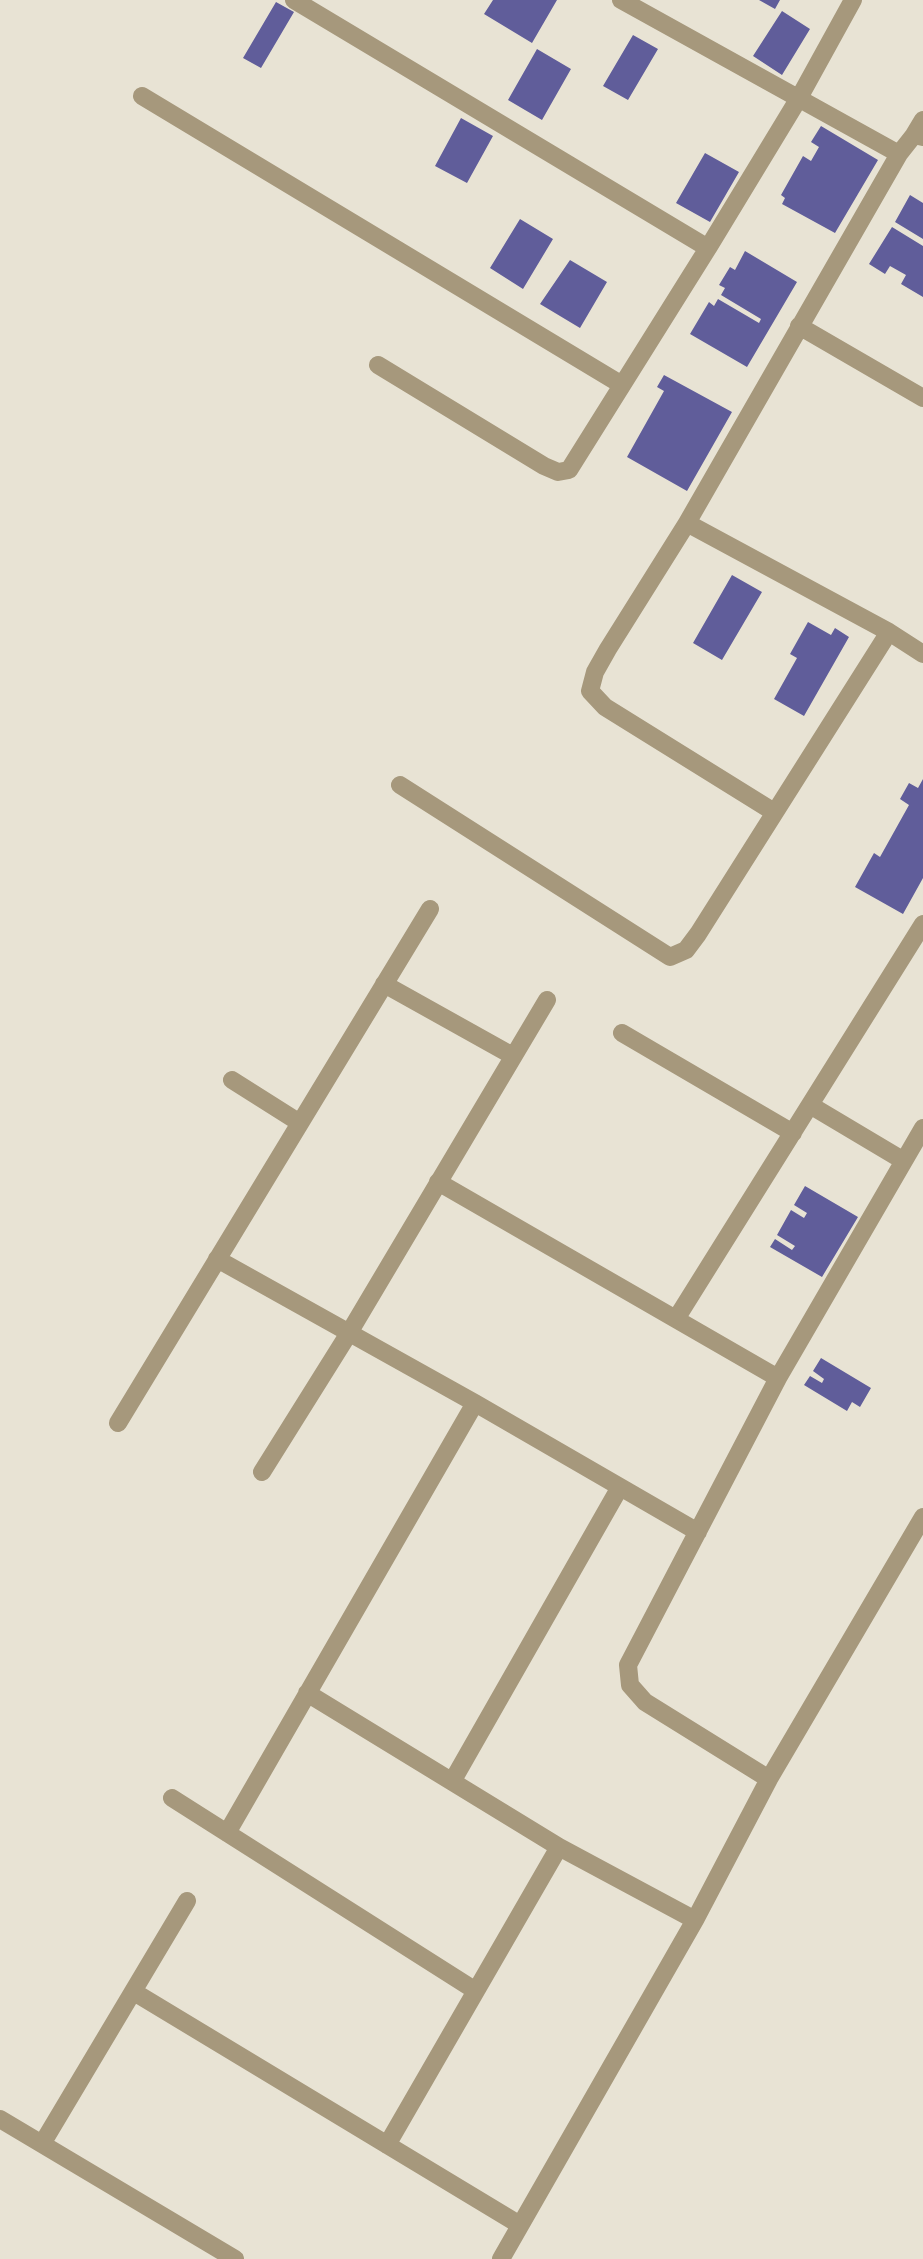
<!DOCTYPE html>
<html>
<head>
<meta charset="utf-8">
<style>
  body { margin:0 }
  canvas { display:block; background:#e8e3d4 }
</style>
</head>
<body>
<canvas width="923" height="2259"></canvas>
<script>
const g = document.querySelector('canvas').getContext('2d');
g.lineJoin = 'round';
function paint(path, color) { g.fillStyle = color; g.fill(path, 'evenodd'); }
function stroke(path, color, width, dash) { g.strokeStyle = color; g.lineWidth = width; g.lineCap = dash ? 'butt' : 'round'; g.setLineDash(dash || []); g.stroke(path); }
paint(new Path2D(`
  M 493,0 L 557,0 L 532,43 L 484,14 Z
  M 759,0 L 780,0 L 775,9 Z
  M 276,2 L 294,12 L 261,68 L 243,58 Z
  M 782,11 L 810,29 L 782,75 L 753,56 Z
  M 633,35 L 658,49 L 628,100 L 603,86 Z
  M 537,49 L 571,69 L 542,120 L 508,100 Z
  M 461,118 L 493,136 L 467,183 L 435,166 Z
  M 821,126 L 878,160 L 835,233 L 782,204 L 785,198 L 781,195 L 803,156 L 811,161 L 819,147 L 811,142 Z
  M 705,153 L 739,172 L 710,222 L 676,203 Z
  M 910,195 L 923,203 L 923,239 L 895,222 Z
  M 520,219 L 553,239 L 523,289 L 490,268 Z
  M 892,227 L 923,246 L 923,297 L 901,284 L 906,275 L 890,266 L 885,274 L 869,264 Z
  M 745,251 L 797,282 L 747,367 L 690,334 L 709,302 L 714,306 L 718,299 L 759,323 L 761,319 L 721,295 L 725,288 L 719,285 L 730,267 L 735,270 Z
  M 570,260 L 607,282 L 580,328 L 540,304 Z
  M 664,375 L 732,412 L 687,491 L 627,457 L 664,391 L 657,387 Z
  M 732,575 L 762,592 L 722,660 L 693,643 Z
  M 808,622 L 831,635 L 835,628 L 849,637 L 804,716 L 774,699 L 797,658 L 790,654 Z
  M 923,779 L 923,878 L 903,914 L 855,887 L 874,853 L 880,857 L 909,805 L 900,799 L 909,783 L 918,788 Z
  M 805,1186 L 858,1217 L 822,1277 L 770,1247 L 775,1239 L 792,1250 L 795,1246 L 777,1235 L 791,1210 L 804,1218 L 807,1213 L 794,1205 Z
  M 821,1358 L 871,1388 L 860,1407 L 852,1402 L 847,1411 L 804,1385 L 810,1376 L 822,1383 L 824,1379 L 813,1371 Z`), '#605d9a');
stroke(new Path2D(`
  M 294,0 L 708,248 L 799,98 L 853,0
  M 621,0 L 899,154
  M 142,96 L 622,385
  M 914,135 L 923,120
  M 923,137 L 914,135 L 899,154 L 687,523 L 889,632 L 923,654
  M 799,326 L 923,398
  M 378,365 L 544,466 L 558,472 L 569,470 L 708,248
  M 687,523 L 608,649 L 595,672 L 590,691 L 605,707 L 774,812
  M 400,785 L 670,957 L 686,950 L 698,934 L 889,632
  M 384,984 L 513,1056
  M 622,1033 L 793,1133
  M 232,1080 L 300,1123
  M 810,1105 L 904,1161
  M 438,1182 L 778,1378
  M 217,1259 L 475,1403 L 698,1532
  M 676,1319 L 923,924
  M 118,1423 L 430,909
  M 262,1472 L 349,1333 L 547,1000
  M 307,1693 L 559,1847 L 695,1920
  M 769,1779 L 645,1702 L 630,1685 L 628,1665 L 778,1378 L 923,1128
  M 453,1780 L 620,1487
  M 172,1798 L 476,1991
  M 227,1833 L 475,1403
  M 134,1992 L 520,2225
  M 0,2119 L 235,2259
  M 42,2144 L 187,1901
  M 387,2145 L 559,1847
  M 501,2259 L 695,1920 L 769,1779 L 923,1517`), '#a6987c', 18);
</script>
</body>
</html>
